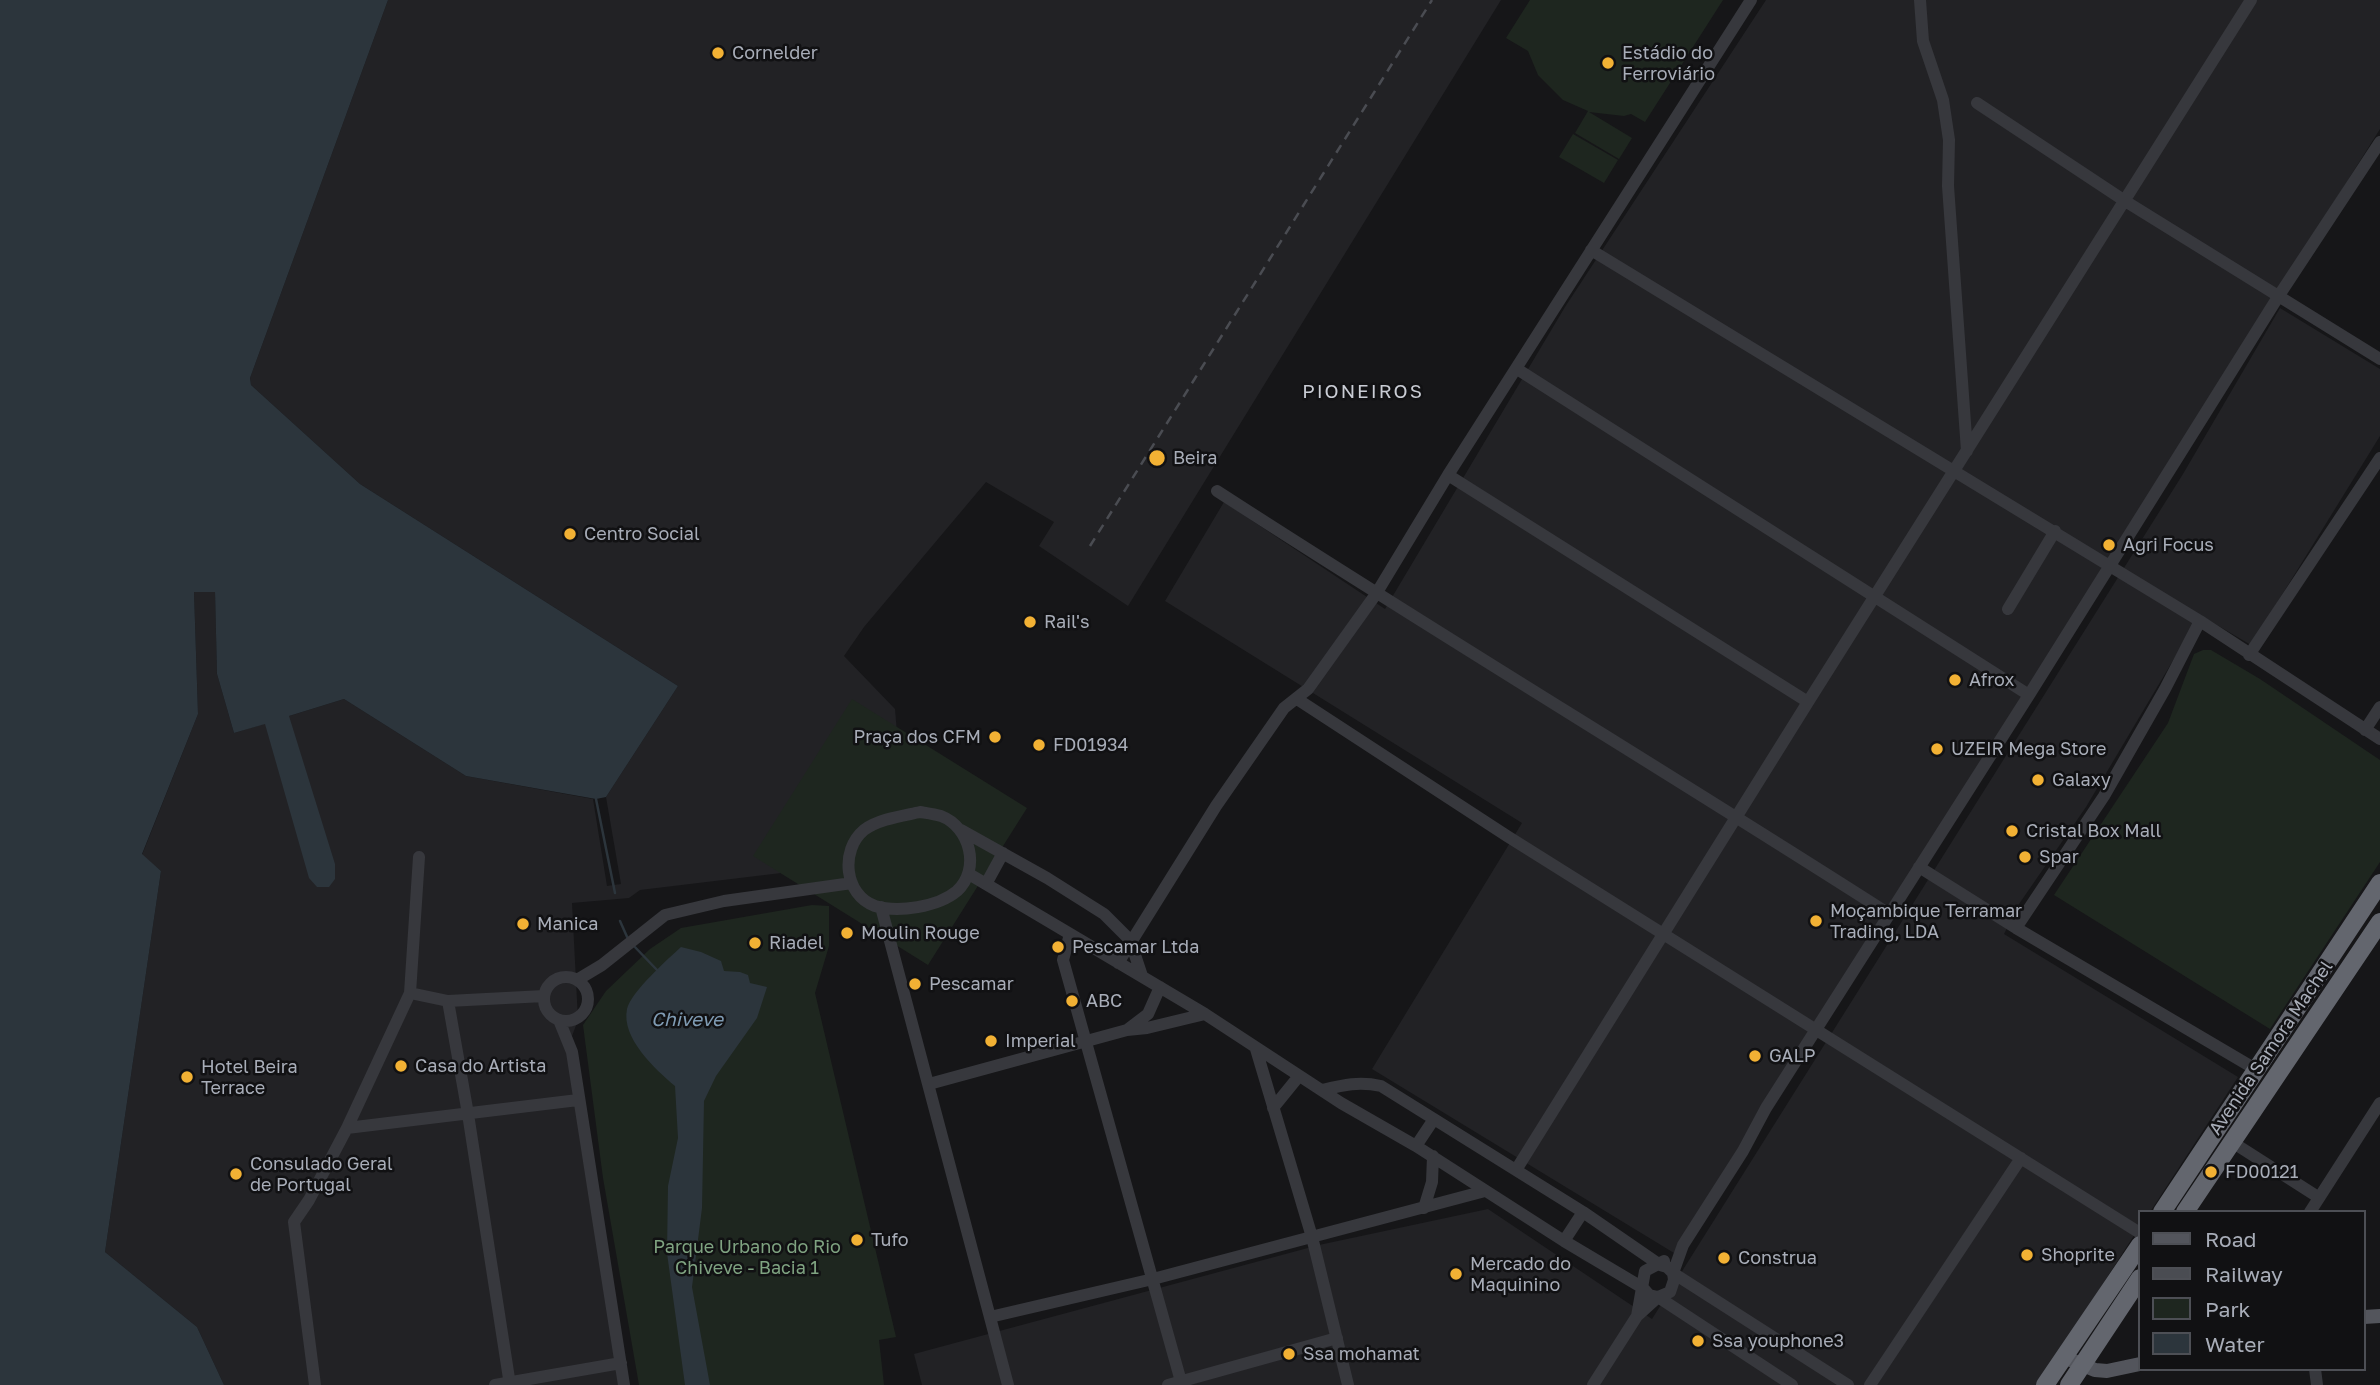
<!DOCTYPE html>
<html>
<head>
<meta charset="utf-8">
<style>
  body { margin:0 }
  #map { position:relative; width:2380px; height:1385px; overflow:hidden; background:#161618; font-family:"Golos Text",sans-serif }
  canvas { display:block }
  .legend { position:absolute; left:2138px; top:1210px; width:228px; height:161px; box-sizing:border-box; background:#111113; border:2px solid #4d4f55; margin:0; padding:9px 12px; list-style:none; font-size:21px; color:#a8adb8 }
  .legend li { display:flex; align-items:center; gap:14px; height:35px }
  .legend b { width:35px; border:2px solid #4d4f55 }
</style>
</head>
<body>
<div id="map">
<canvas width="2380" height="1385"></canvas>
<ul class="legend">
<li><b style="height:9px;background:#53555c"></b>Road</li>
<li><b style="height:9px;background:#4a4c52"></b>Railway</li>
<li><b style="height:19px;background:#1e261f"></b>Park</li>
<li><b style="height:19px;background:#2c353c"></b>Water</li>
</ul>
</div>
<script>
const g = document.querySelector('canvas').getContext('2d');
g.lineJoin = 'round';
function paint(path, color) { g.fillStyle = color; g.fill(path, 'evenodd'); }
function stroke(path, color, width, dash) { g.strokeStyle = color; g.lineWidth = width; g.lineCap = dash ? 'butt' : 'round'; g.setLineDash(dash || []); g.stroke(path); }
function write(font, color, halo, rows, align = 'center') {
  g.font = font + ' "Golos Text",sans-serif'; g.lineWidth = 5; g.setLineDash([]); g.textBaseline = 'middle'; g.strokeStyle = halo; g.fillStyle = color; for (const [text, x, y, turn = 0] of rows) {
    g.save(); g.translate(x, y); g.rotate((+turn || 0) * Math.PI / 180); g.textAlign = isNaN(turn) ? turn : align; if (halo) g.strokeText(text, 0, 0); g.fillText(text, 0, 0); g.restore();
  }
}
paint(new Path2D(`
  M 388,0 L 1501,0 L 1128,606 L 1039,546 L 1054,522 L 986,482 L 864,627 L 844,656 L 895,709 L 897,733 L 831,867 L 640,890 L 629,898 L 572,903 L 578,1020 L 572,1036 L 628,1385 L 224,1385 L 197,1327 L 105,1252 L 161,871 L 142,855 L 198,714 L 194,592 L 215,591 L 217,674 L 234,733 L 344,699 L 466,776 L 593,799 L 607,886 L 621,884 L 606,797 L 678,686 L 360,484 L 251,385 L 250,378 Z
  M 1766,0 L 2380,0 L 2380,129 L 1674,1253 L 1372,1069 L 1522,823 L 1165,601 L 1224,502 L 1385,609 L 1565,307 Z
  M 2280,308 L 2380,369 L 2380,436 L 2251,645 L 2200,615 L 2086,807 L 2019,904 L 2004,934 L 2238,1077 L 2150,1212 L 2140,1212 L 2140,1226 L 2038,1385 L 922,1385 L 914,1354 L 1319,1245 L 1488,1209 L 1652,1319 L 2183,474 Z`), '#222225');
paint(new Path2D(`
  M 1530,0 L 1723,0 L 1645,122 L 1631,114 L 1624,116 L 1589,112 L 1632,138 L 1619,159 L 1575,133 L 1588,111 L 1563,100 L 1538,75 L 1528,51 L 1506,38 Z
  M 1573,134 L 1618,160 L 1604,183 L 1559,157 Z
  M 2203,650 L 2211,650 L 2260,679 L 2380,760 L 2380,862 L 2270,1029 L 2054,895 L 2168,723 L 2194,654 Z
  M 852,699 L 1027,808 L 928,965 L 753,856 Z
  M 812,905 L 829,906 L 829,946 L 815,993 L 896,1337 L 879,1340 L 884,1385 L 639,1385 L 603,1178 L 583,1025 L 606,991 L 650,949 L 681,928 Z`), '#1e261f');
paint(new Path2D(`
  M 0,0 L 388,0 L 250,378 L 251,385 L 360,484 L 678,686 L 606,797 L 596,799 L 466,776 L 344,699 L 289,716 L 335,864 L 335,879 L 329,887 L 317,887 L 309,878 L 265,724 L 234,733 L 217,674 L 215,592 L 194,592 L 198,714 L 142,854 L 161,871 L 105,1252 L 197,1327 L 224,1385 L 0,1385 Z
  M 681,947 L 701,952 L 721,961 L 724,971 L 740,972 L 748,975 L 750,983 L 767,987 L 757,1018 L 716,1076 L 704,1101 L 702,1208 L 692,1287 L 710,1385 L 685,1385 L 667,1253 L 668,1186 L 678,1138 L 675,1086 C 655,1069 621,1038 627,1009 C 631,992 668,959 681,947 Z`), '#2c353c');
stroke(new Path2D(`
  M 596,799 L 615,893
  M 620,921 L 628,939
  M 632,944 L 657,970`), '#2c353c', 2.5);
stroke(new Path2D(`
  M 1920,0 L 1923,41 L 1943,100 L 1949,140 L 1948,186 L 1967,451
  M 1977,103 L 2125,201 L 2380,359
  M 1591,250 L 2200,621 L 2380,739
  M 1517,369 L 2029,695
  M 1448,475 L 1808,702 L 2251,0
  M 1217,491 C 1439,635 1666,771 1889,914
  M 2008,609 L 2055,531
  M 2249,655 L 2380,458
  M 1297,699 L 1507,836 L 2140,1233
  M 2365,730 L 2380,707
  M 920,812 C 926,813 934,814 941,816 C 970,827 981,869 957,891 C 938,907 898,913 875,906 C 844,895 840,850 864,830 C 879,819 902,816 920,812 Z
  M 961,830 L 1047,878 L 1104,914 L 1130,940 L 1142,976
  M 1919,867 L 2016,928 L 2257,1070
  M 969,874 L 1205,1014 L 1341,1103 L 1416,1146 L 1564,1241 L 1643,1288 L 1649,1295 L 1658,1297 L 1792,1385
  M 986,884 L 1003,853
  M 881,907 L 1008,1385
  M 2016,928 L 2104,796 L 2165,689 L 2200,621
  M 1070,934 L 1063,960 L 1182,1385
  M 1118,963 L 1216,806 L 1284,708 L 1308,689 L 1376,594 L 1448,475 L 1751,0
  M544 999a22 22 0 1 1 44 0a22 22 0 1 1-44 0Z
  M 577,980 L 602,965 L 665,915 L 724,901 L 852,883
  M 410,993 L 448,1001 L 544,996
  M 448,1001 L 468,1114 L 510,1385
  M 559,1020 L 572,1052 L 624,1385
  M 1127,1030 L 1148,1014 L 1160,987
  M 1256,1049 L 1312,1237 L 1348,1385
  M 929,1084 L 1127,1030 L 1147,1028 L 1205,1014
  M 1322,1090 C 1343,1085 1359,1081 1381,1086 L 1583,1212 L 1660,1265 L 1667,1267 L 1673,1273 L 1848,1385
  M 1273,1108 L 1299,1076
  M 347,1128 L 578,1100
  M 2232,1142 L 2318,1197
  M 1416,1146 L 1434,1119
  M 1516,1170 L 1808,702
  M 1424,1208 L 1432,1182 L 1433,1156
  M 2310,1212 L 2380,1103
  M 1564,1241 L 1583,1212
  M 1637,1316 L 1645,1271 L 1664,1261
  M 990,1317 L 1153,1279 L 1485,1191
  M 2315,1369 L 2317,1385
  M 315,1385 L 294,1222 L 309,1200 L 347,1128 L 410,993 L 419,857
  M 495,1385 L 621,1363
  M 1168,1385 L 1337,1338
  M 1593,1385 L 1637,1316 L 1658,1297 L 1670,1292 L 1674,1280 L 1673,1273 L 1683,1245 L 1743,1151 L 1766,1108 L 2029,695 L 2278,297 L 2380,142
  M 1870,1385 L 2021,1158`), '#37383d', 12);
stroke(new Path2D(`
  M 2364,1317 L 2380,1316
  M 2064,1357 L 2095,1370 L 2107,1371 L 2140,1364`), '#53555c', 14);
stroke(new Path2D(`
  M 2162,1212 L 2380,883
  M 2185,1212 L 2380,922
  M 2045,1385 L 2140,1245
  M 2069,1385 L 2140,1278`), '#63666e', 18);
stroke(new Path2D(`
  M 1090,546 L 1432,0`), '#4a4c52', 2.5, [9, 7]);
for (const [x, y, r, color] of [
  [718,53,7,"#f2b134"],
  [1608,63,7,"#f2b134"],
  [1157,458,9,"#f2b134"],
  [570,534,7,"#f2b134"],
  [2109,545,7,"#f2b134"],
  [1030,622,7,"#f2b134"],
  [1955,680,7,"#f2b134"],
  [995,737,7,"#f2b134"],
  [1039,745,7,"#f2b134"],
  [1937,749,7,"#f2b134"],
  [2038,780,7,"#f2b134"],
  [2012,831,7,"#f2b134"],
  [2025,857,7,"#f2b134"],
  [1816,921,7,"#f2b134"],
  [523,924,7,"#f2b134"],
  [847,933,7,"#f2b134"],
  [755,943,7,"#f2b134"],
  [1058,947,7,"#f2b134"],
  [915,984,7,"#f2b134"],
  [1072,1001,7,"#f2b134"],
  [991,1041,7,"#f2b134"],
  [1755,1056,7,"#f2b134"],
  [401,1066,7,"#f2b134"],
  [187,1077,7,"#f2b134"],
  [2211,1172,7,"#f2b134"],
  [236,1174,7,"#f2b134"],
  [857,1240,7,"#f2b134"],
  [2027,1255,7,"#f2b134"],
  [1724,1258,7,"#f2b134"],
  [1456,1274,7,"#f2b134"],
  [1698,1341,7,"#f2b134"],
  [1289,1354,7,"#f2b134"]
]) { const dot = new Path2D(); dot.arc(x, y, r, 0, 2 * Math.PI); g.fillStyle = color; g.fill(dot); stroke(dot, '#111113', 2.5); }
write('18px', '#a8adb8', '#111113', [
  ["Cornelder",732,53],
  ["Estádio do",1622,53],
  ["Ferroviário",1622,74],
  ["Beira",1173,458],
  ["Centro Social",584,534],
  ["Agri Focus",2123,545],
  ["Rail's",1044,622],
  ["Afrox",1969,680],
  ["Praça dos CFM",981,737,"right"],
  ["FD01934",1053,745],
  ["UZEIR Mega Store",1951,749],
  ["Galaxy",2052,780],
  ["Cristal Box Mall",2026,831],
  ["Spar",2039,857],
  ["Moçambique Terramar",1830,911],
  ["Trading, LDA",1830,932],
  ["Manica",537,924],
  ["Moulin Rouge",861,933],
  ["Riadel",769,943],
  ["Pescamar Ltda",1072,947],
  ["Pescamar",929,984],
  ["ABC",1086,1001],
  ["Imperial",1005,1041],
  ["GALP",1769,1056],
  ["Casa do Artista",415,1066],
  ["Hotel Beira",201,1067],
  ["Terrace",201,1088],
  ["Consulado Geral",250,1164],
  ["de Portugal",250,1185],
  ["FD00121",2225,1172],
  ["Tufo",871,1240],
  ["Shoprite",2041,1255],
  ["Construa",1738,1258],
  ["Mercado do",1470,1264],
  ["Maquinino",1470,1285],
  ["Ssa youphone3",1712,1341],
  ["Ssa mohamat",1303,1354]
], 'left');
write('18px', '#a8adb8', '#111113', [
  ["Avenida Samora Machel",2271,1048,-56]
]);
write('18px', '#7fa381', '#111113', [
  ["Parque Urbano do Rio",747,1247],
  ["Chiveve - Bacia 1",747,1268]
]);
g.letterSpacing = '2px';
write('19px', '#c9ccd4', '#111113', [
  ["PIONEIROS",1363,392]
]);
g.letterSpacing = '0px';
write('italic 19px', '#7f9bb3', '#111113', [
  ["Chiveve",687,1020]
]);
</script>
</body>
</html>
